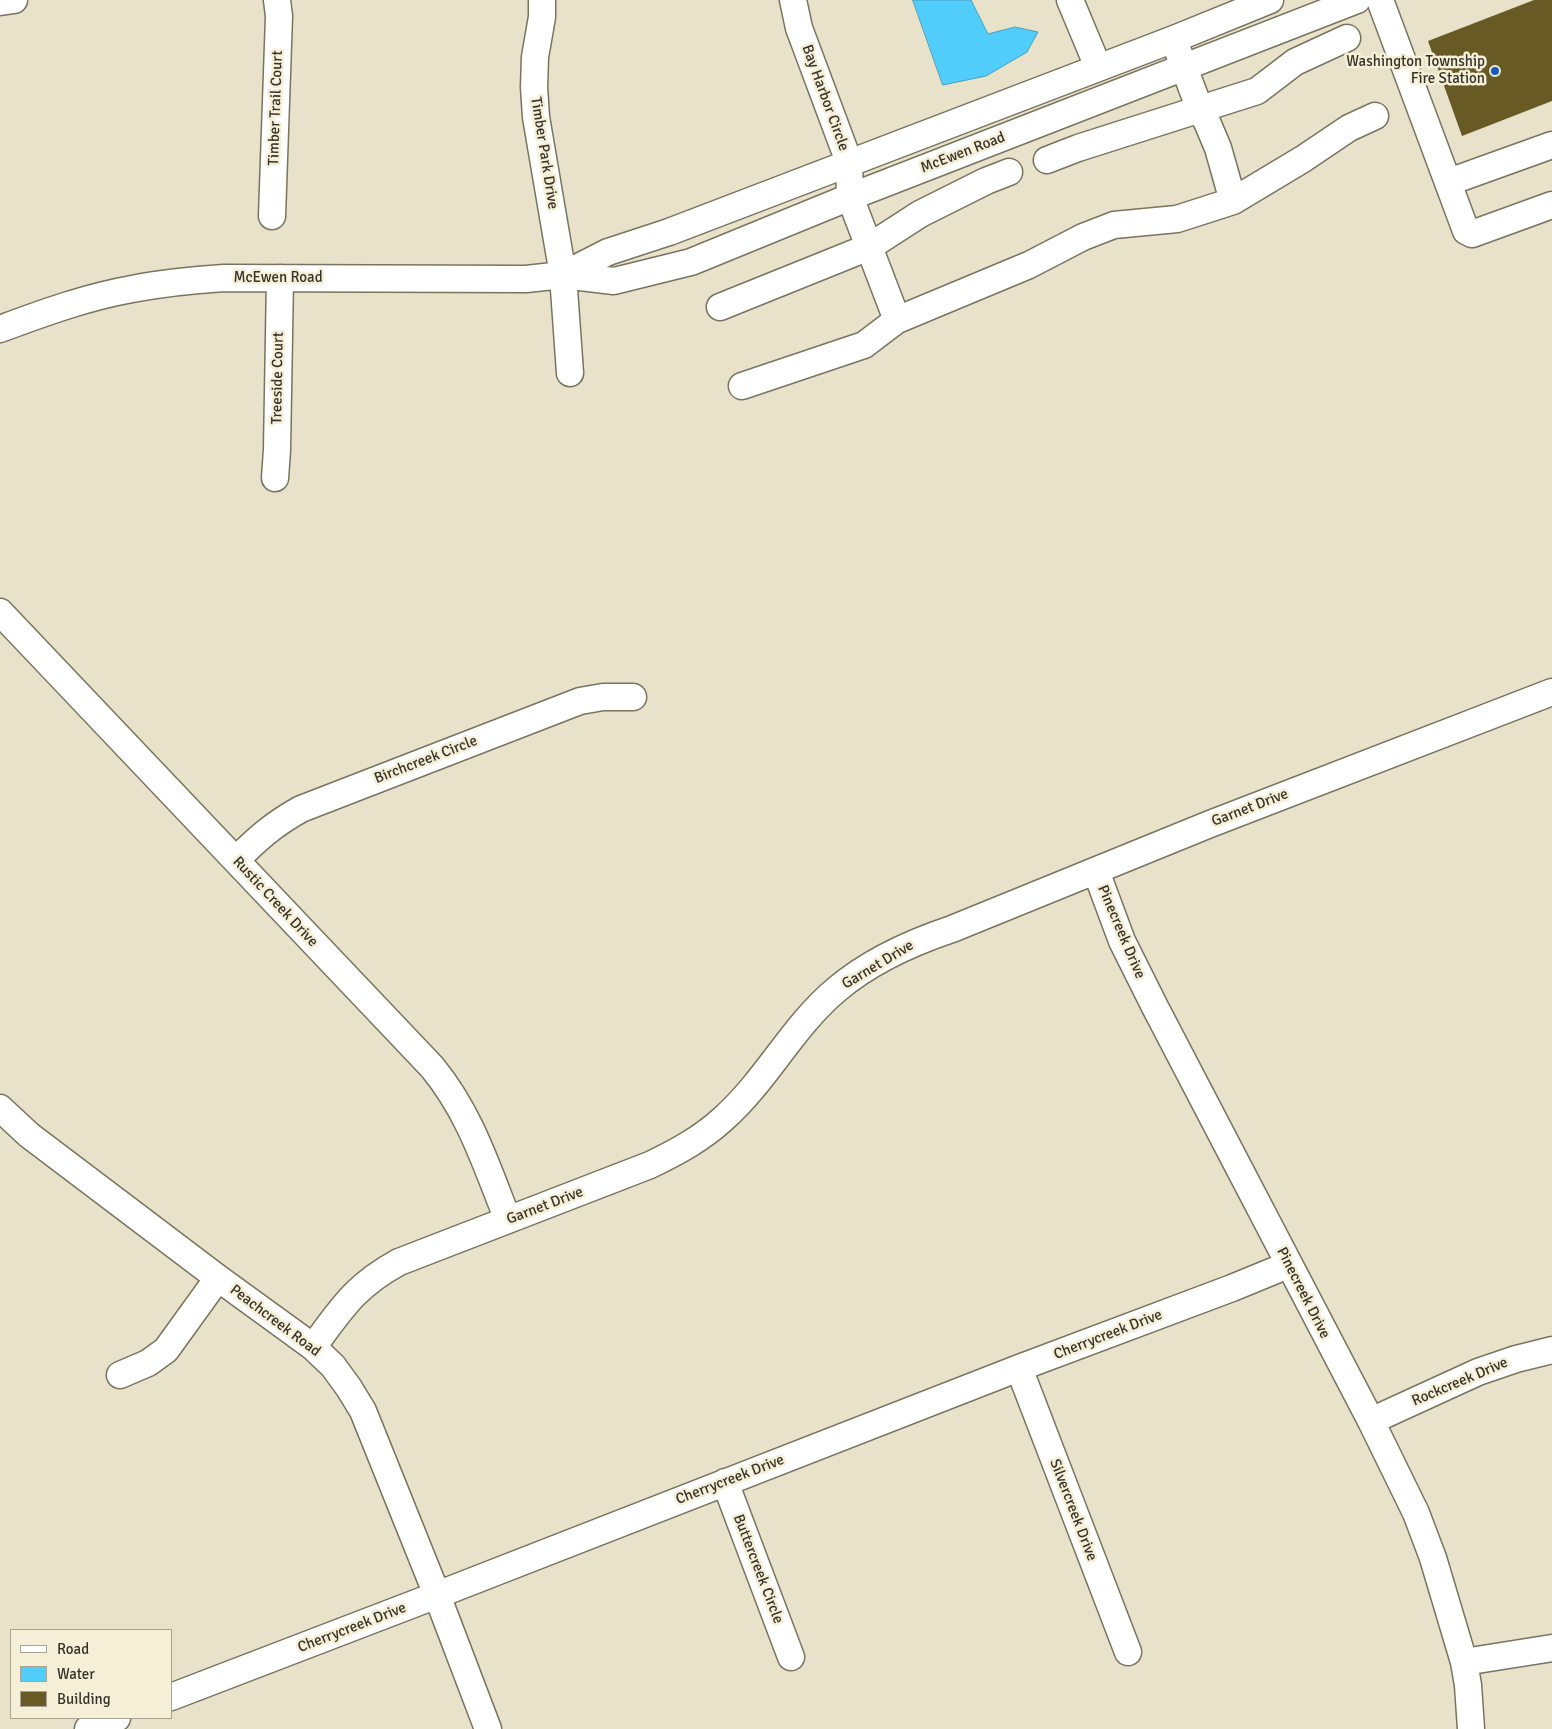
<!DOCTYPE html>
<html>
<head>
<meta charset="utf-8">
<style>
  body { margin:0 }
  #map { position:relative; width:1552px; height:1729px; overflow:hidden; background:#e8e2ca; font-family:Signika,sans-serif }
  canvas { display:block }
  .legend { position:absolute; left:10px; top:1629px; width:162px; height:90px; box-sizing:border-box; background:#f5efd7; border:1px solid #a8a391; margin:0; padding:6px 9px; list-style:none; font-size:15px; color:#353229 }
  .legend li { display:flex; align-items:center; gap:10px; height:25px }
  .legend b { width:25px; border:1px solid #a8a391 }
</style>
</head>
<body>
<div id="map">
<canvas width="1552" height="1729"></canvas>
<ul class="legend">
<li><b style="height:6px;background:#fff"></b>Road</li>
<li><b style="height:14px;background:#50cdfa"></b>Water</li>
<li><b style="height:14px;background:#685a24"></b>Building</li>
</ul>
</div>
<script>
const g = document.querySelector('canvas').getContext('2d');
g.lineJoin = 'round';
function paint(path, color) { g.fillStyle = color; g.fill(path, 'evenodd'); }
function stroke(path, color, width, dash) { g.strokeStyle = color; g.lineWidth = width; g.lineCap = dash ? 'butt' : 'round'; g.setLineDash(dash || []); g.stroke(path); }
function write(font, color, halo, rows, align = 'center') {
  g.font = font + ' Signika,sans-serif'; g.lineWidth = 5; g.setLineDash([]); g.textBaseline = 'middle'; g.strokeStyle = halo; g.fillStyle = color; for (const [text, x, y, turn = 0] of rows) {
    g.save(); g.translate(x, y); g.rotate((+turn || 0) * Math.PI / 180); g.textAlign = isNaN(turn) ? turn : align; if (halo) g.strokeText(text, 0, 0); g.fillText(text, 0, 0); g.restore();
  }
}
const water = new Path2D(`
  M 913,0 L 971,0 L 988,34 L 1015,27 L 1038,32 L 1027,52 L 986,76 L 943,85 Z`);
paint(water, '#50cdfa');
stroke(water, '#489ebb', 1);
paint(new Path2D(`
  M 1534,0 L 1552,0 L 1552,101 L 1462,136 L 1428,41 Z`), '#685a24');
const minor = new Path2D(`
  M 542,0 L 542,17 L 535,57 L 534,87 L 536,117 L 563,275 L 570,373
  M 793,0 L 799,28 L 849,162 L 850,197 L 897,320
  M 1070,0 L 1098,67
  M 1380,0 L 1466,231 L 1472,234 L 1552,205
  M 0,2 L 14,0
  M 1178,51 L 1200,110 L 1207,122 L 1218,148 L 1233,201
  M 1047,160 L 1078,148 L 1257,91 L 1295,62 L 1347,38
  M 1449,182 L 1552,145
  M 272,216 L 279,16 L 277,0
  M 563,275 L 608,252 L 669,232 L 1174,39 L 1270,0
  M 720,307 L 869,247 L 920,214 L 986,181 L 1009,172
  M 0,329 C 43,313 87,297 132,289 C 163,283 193,280 224,278 L 526,279 L 563,275 L 614,281 L 691,262 L 850,197 L 1357,0
  M 742,386 L 864,345 L 897,320 L 1029,265 L 1083,237 L 1114,225 L 1177,219 L 1233,201 L 1303,159 L 1349,128 L 1375,116
  M 275,478 L 277,450 L 280,278
  M 0,612 L 432,1067 C 470,1113 486,1165 508,1220
  M 236,860 C 258,838 274,824 301,809 L 580,701 L 603,697 L 633,697
  M 1096,871 L 1122,941 L 1155,1007 L 1371,1421 L 1416,1513 L 1433,1558 L 1464,1662 L 1468,1685 L 1471,1729
  M 0,1108 L 29,1135 L 218,1278 L 313,1347 L 333,1366 L 349,1388 L 363,1411 L 437,1595 L 488,1729
  M 313,1347 C 342,1308 355,1286 399,1262 L 650,1165 C 677,1152 701,1139 723,1119 C 766,1081 792,1027 836,990 C 870,961 910,943 952,929 L 1210,824 L 1552,692
  M 1019,1368 L 1128,1652
  M 120,1375 L 148,1363 L 166,1350 L 218,1278
  M 1371,1421 L 1478,1372 L 1516,1359 L 1552,1350
  M 725,1482 L 791,1657
  M 1464,1662 L 1552,1648
  M 171,1697 L 437,1595 L 1019,1368 L 1232,1288 L 1288,1265
  M 88,1729 L 117,1718`);
stroke(minor, '#79745f', 29);
stroke(minor, '#fff', 26);
for (const [x, y, r, color] of [
  [1495,71,5,"#1358c3"]
]) { const dot = new Path2D(); dot.arc(x, y, r, 0, 2 * Math.PI); g.fillStyle = color; g.fill(dot); stroke(dot, '#f5efd7', 2); }
write('15px', '#353229', '#f5efd7', [
  ["Washington Township",1485,62],
  ["Fire Station",1485,79]
], 'right');
write('15px', '#353229', '#f5efd7', [
  ["Bay Harbor Circle",825,98,70],
  ["Timber Trail Court",276,108,-88],
  ["Timber Park Drive",544,153,81],
  ["McEwen Road",963,153,-21],
  ["McEwen Road",278,278],
  ["Treeside Court",278,378,-89],
  ["Birchcreek Circle",426,760,-21],
  ["Garnet Drive",1250,808,-21],
  ["Rustic Creek Drive",275,902,47],
  ["Pinecreek Drive",1121,932,67],
  ["Garnet Drive",878,965,-31],
  ["Garnet Drive",545,1206,-21],
  ["Pinecreek Drive",1303,1293,63],
  ["Peachcreek Road",275,1321,37],
  ["Cherrycreek Drive",1108,1335,-21],
  ["Rockcreek Drive",1460,1382,-23],
  ["Cherrycreek Drive",730,1480,-21],
  ["Silvercreek Drive",1073,1510,69],
  ["Buttercreek Circle",758,1569,69],
  ["Cherrycreek Drive",352,1628,-21]
]);
</script>
</body>
</html>
